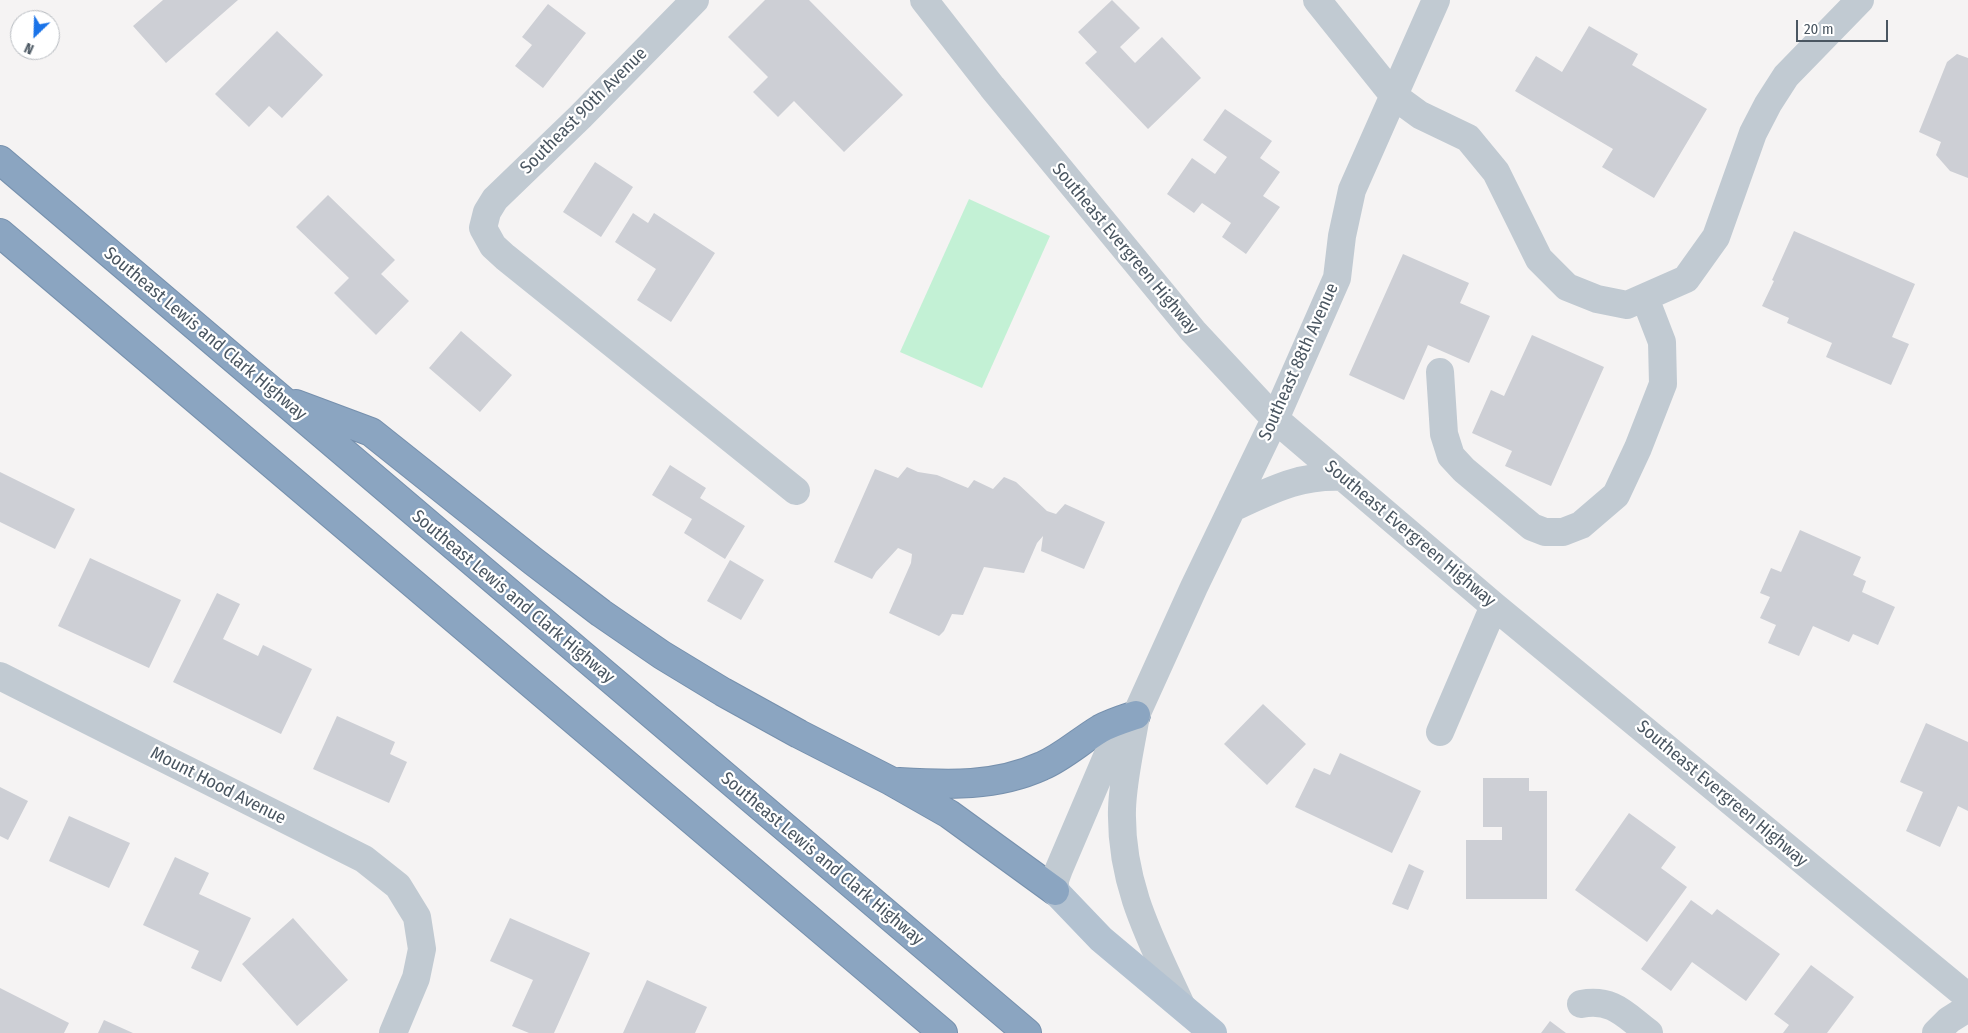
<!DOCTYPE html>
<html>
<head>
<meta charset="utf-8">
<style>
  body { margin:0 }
  #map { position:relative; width:1968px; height:1033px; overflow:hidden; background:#f5f3f3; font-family:"Fira Sans Condensed",sans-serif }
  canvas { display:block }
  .north { position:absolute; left:10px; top:10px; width:50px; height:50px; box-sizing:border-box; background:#fff; border:1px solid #b7bbc0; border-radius:50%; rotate:204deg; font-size:14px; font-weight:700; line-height:20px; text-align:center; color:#4a5661 }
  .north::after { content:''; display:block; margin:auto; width:18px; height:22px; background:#1a73e8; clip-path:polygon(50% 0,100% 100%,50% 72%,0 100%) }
  .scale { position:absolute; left:1796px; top:20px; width:92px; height:22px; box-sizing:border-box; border:2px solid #4a5661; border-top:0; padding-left:6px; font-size:15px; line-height:18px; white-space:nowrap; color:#4a5661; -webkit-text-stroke:4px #fff; paint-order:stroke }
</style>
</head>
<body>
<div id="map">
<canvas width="1968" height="1033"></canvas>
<div class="north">N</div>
<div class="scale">20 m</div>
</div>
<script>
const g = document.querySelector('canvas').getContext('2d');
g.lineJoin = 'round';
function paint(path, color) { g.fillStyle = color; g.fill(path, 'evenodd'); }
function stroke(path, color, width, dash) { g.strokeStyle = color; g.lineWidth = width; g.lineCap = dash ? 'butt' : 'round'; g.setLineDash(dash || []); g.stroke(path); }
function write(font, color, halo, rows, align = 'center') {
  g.font = font + ' "Fira Sans Condensed",sans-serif'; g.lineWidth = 4.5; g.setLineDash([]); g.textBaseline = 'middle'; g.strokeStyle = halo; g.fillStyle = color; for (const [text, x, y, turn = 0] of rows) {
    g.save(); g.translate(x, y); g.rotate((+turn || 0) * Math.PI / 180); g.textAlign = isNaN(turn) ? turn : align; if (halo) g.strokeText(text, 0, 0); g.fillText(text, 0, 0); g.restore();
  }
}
paint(new Path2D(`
  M 969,199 L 1050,236 L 982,388 L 900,352 Z`), '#c3f1d5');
paint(new Path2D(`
  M 163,0 L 238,0 L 166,63 L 133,26 Z
  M 765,0 L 809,0 L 903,95 L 844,152 L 794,101 L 778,117 L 753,92 L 768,77 L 728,37 Z
  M 1112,0 L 1140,28 L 1120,47 L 1135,63 L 1162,37 L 1201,78 L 1148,129 L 1085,63 L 1097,52 L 1078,32 Z
  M 548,4 L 586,33 L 543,88 L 515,66 L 532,45 L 522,37 Z
  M 1589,26 L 1638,54 L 1632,65 L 1707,109 L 1654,198 L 1602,167 L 1613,149 L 1515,91 L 1536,56 L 1562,72 Z
  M 277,31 L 323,75 L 282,118 L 269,106 L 249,127 L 215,94 Z
  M 1957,54 L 1968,58 L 1968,178 L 1950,171 L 1936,155 L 1941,142 L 1919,132 L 1947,62 Z
  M 1225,109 L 1272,141 L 1260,158 L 1280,172 L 1263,196 L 1280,207 L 1246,254 L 1222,237 L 1231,223 L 1202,203 L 1194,213 L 1167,194 L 1192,158 L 1215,174 L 1227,157 L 1203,140 Z
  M 595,162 L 633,187 L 601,237 L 563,212 Z
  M 328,195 L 395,260 L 381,274 L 409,301 L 376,335 L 334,293 L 349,278 L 296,227 Z
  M 633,213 L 648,223 L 654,213 L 715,253 L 671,322 L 637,300 L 656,269 L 615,242 Z
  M 1794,231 L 1915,284 L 1892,337 L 1909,344 L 1891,385 L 1826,357 L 1832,343 L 1787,323 L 1789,318 L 1762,306 L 1774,281 L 1772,280 Z
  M 1403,254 L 1469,283 L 1460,303 L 1490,316 L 1469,363 L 1428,345 L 1404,400 L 1349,375 Z
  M 461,331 L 512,375 L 480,412 L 429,368 Z
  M 1532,335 L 1604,367 L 1551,486 L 1505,466 L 1512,451 L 1472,433 L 1491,390 L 1504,396 Z
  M 670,465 L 706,488 L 700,498 L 745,526 L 725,559 L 684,533 L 692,519 L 652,495 Z
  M 907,467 L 918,472 L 937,475 L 968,488 L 974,480 L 993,489 L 1004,477 L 1016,482 L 1047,511 L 1056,514 L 1065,504 L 1105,522 L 1084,569 L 1041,551 L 1043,536 L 1037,543 L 1024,573 L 984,567 L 963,615 L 952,614 L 944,631 L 939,636 L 889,613 L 911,563 L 912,554 L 898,548 L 876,572 L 872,579 L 834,562 L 875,469 L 898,478 Z
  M 0,472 L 75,509 L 55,549 L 0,522 Z
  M 1800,530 L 1861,557 L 1853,575 L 1866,581 L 1862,592 L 1895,607 L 1878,645 L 1853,634 L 1849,642 L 1813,626 L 1799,656 L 1768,643 L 1776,625 L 1760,618 L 1770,597 L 1760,593 L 1771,568 L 1781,572 Z
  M 90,558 L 181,600 L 149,668 L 58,626 Z
  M 730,560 L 764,580 L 741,620 L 707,601 Z
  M 217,593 L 240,604 L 223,639 L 258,656 L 263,645 L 312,669 L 281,734 L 173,682 Z
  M 1263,704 L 1306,744 L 1267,785 L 1224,744 Z
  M 337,716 L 395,742 L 390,754 L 407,762 L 389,803 L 313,769 Z
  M 1926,723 L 1968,742 L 1968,811 L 1958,806 L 1940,847 L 1906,831 L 1923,792 L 1900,782 Z
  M 1340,753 L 1421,791 L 1392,853 L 1295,807 L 1314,768 L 1330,775 Z
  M 1483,778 L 1529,778 L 1529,791 L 1547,791 L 1547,899 L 1466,899 L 1466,840 L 1502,840 L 1502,827 L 1483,827 Z
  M 0,787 L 28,801 L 8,840 L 0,836 Z
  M 1629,813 L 1676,847 L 1661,868 L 1687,887 L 1647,942 L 1575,890 Z
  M 69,816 L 130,843 L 109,888 L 49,861 Z
  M 175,857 L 209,873 L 199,894 L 251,918 L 221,982 L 191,968 L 199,951 L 143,925 Z
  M 1409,864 L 1424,871 L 1408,910 L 1392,904 Z
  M 1691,900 L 1712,915 L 1717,909 L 1780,954 L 1746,1001 L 1692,962 L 1671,991 L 1641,969 Z
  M 293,918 L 348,980 L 297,1026 L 242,964 Z
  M 510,918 L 590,953 L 554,1033 L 529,1033 L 512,1026 L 533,980 L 490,961 Z
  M 1811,965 L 1854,997 L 1827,1033 L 1783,1033 L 1789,1025 L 1774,1014 Z
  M 647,980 L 707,1007 L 695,1033 L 623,1033 Z
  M 0,988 L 69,1023 L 64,1033 L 0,1033 Z
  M 104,1020 L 133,1033 L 98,1033 Z
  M 1550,1021 L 1566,1033 L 1541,1033 Z`), '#cdcfd5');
const highway = new Path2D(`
  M 0,160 L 1027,1033
  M 0,233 L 943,1033
  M 296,404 L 371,432 L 533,561 L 601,613 L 662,655 L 723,692 L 799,734 L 891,781 L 949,814 L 1055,891
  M 899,782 C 948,785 996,787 1042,766 C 1063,757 1080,741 1100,729 C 1111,723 1124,719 1136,715`);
stroke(highway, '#7690ad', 30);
stroke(new Path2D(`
  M 695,0 L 580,117 L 495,199 L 487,212 L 483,228 L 493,246 L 505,257 L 796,491
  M 924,0 L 992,87 L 1193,331 L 1275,419 L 1494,606 L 1968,997
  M 1317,0 L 1394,96 L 1420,115 L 1468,138 L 1496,172 L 1539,259 L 1567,287 L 1597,299 L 1627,305 L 1686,279 L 1716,237 L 1753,133 L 1768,104 L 1786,76 L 1860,0
  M 1440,372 L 1444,434 L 1451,456 L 1464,470 L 1532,527 L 1545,532 L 1563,532 L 1581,525 L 1616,495 L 1638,448 L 1663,384 L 1662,342 L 1645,298
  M 1232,508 C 1272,490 1298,475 1343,477
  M 0,676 L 364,859 L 398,886 L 417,917 L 422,949 L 416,978 L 393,1033
  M 1136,715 C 1131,746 1123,778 1122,809 C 1120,884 1151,940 1181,1005
  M 1440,732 L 1494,606
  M 1055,891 L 1055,880 L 1059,869 L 1114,740 L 1136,715 L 1194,587 L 1275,419 L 1337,278 L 1342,236 L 1352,190 L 1436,0
  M 1581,1004 C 1613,998 1625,1015 1649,1033
  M 1936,1033 L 1949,1020 L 1968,1008`), '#c1cad2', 28);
stroke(new Path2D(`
  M 1055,891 L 1101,939 L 1213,1033`), '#b3c2d1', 28);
stroke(highway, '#8ba5c1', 28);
write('18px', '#4a5661', '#fff', [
  ["Southeast 90th Avenue",584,111,-45],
  ["Southeast Evergreen Highway",1125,249,50],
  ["Southeast Lewis and Clark Highway",205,334,40],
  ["Southeast 88th Avenue",1299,362,-66],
  ["Southeast Evergreen Highway",1410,534,40],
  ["Southeast Lewis and Clark Highway",513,597,40],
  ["Mount Hood Avenue",218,786,27],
  ["Southeast Evergreen Highway",1722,794,40],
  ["Southeast Lewis and Clark Highway",822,859,40]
]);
</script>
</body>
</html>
